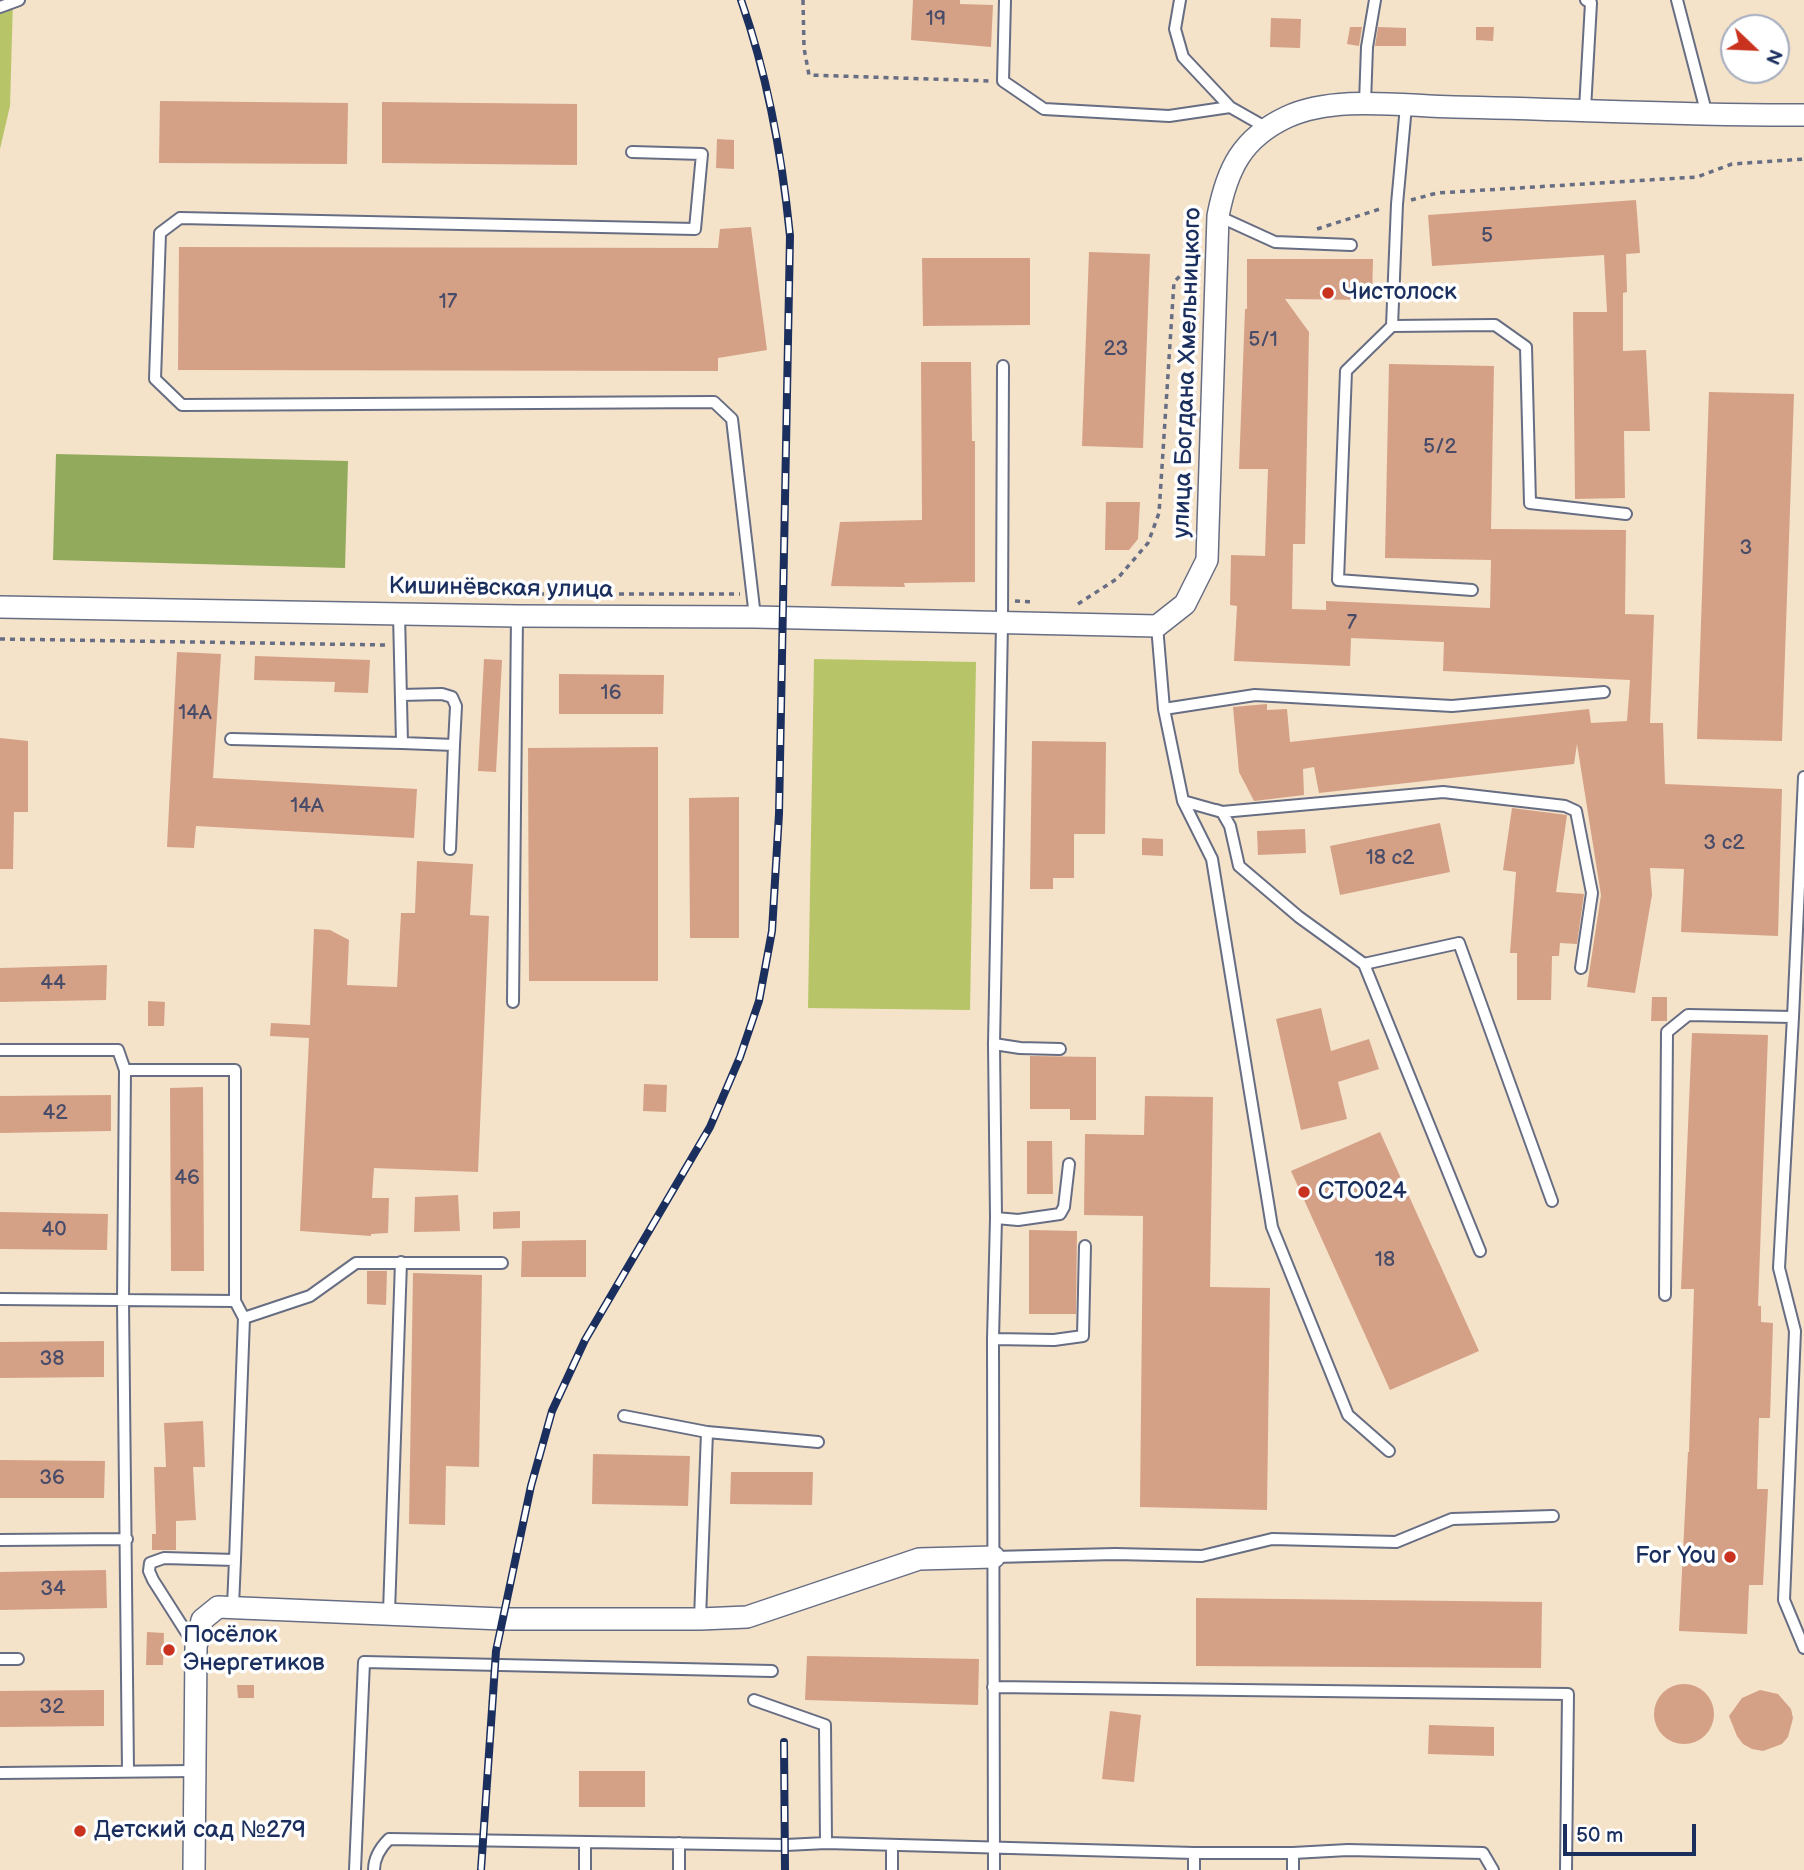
<!DOCTYPE html>
<html>
<head>
<meta charset="utf-8">
<style>
  body { margin:0 }
  #map { position:relative; width:1804px; height:1870px; overflow:hidden; background:#f4e2c9; font-family:"Balsamiq Sans",sans-serif }
  canvas { display:block }
  .north { position:absolute; left:1720px; top:14px; width:70px; height:70px; box-sizing:border-box; background:#fff; border:2px solid #a4acbf; border-radius:50%; rotate:113deg; font-size:19px; font-weight:700; line-height:28px; text-align:center; color:#1b2f5e }
  .north::after { content:''; display:block; margin:auto; width:24px; height:32px; background:#c8321e; clip-path:polygon(50% 0,100% 100%,50% 72%,0 100%) }
  .scale { position:absolute; left:1563px; top:1824px; width:133px; height:32px; box-sizing:border-box; border:4px solid #1b2f5e; border-top:0; padding-left:9px; font-size:21px; line-height:24px; white-space:nowrap; color:#1b2f5e; -webkit-text-stroke:5px #fff; paint-order:stroke }
</style>
</head>
<body>
<div id="map">
<canvas width="1804" height="1870"></canvas>
<div class="north">N</div>
<div class="scale">50 m</div>
</div>
<script>
const g = document.querySelector('canvas').getContext('2d');
g.lineJoin = 'round';
function paint(path, color) { g.fillStyle = color; g.fill(path, 'evenodd'); }
function stroke(path, color, width, dash) { g.strokeStyle = color; g.lineWidth = width; g.lineCap = dash ? 'butt' : 'round'; g.setLineDash(dash || []); g.stroke(path); }
function write(font, color, halo, rows, align = 'center') {
  g.font = font + ' "Balsamiq Sans",sans-serif'; g.lineWidth = 7; g.setLineDash([]); g.textBaseline = 'middle'; g.strokeStyle = halo; g.fillStyle = color; for (const [text, x, y, turn = 0] of rows) {
    g.save(); g.translate(x, y); g.rotate((+turn || 0) * Math.PI / 180); g.textAlign = isNaN(turn) ? turn : align; if (halo) g.strokeText(text, 0, 0); g.fillText(text, 0, 0); g.restore();
  }
}
paint(new Path2D(`
  M 0,0 L 13,0 L 10,106 L 0,149 Z
  M 814,659 L 976,662 L 970,1010 L 808,1008 Z`), '#b7c568');
paint(new Path2D(`
  M 56,454 L 348,461 L 345,568 L 53,560 Z`), '#91aa5c');
paint(new Path2D(`
  M 913,0 L 960,0 L 960,4 L 993,5 L 991,47 L 911,40 Z
  M 1271,18 L 1301,19 L 1300,48 L 1270,47 Z
  M 1350,27 L 1362,27 L 1359,46 L 1347,44 Z
  M 1378,27 L 1406,28 L 1406,46 L 1375,46 Z
  M 1476,27 L 1494,27 L 1493,41 L 1476,40 Z
  M 160,101 L 348,103 L 347,164 L 159,163 Z
  M 382,102 L 577,104 L 577,165 L 382,163 Z
  M 717,139 L 734,140 L 734,169 L 716,168 Z
  M 1636,200 L 1640,253 L 1626,254 L 1627,292 L 1623,293 L 1623,351 L 1646,350 L 1650,431 L 1624,431 L 1625,498 L 1575,499 L 1573,312 L 1607,312 L 1604,255 L 1432,266 L 1428,215 Z
  M 751,227 L 767,350 L 718,358 L 718,371 L 178,370 L 179,247 L 718,248 L 720,229 Z
  M 1089,252 L 1150,254 L 1143,448 L 1082,446 Z
  M 922,258 L 1030,258 L 1030,325 L 923,326 Z
  M 1247,259 L 1373,259 L 1372,300 L 1285,299 L 1309,332 L 1305,544 L 1293,544 L 1292,609 L 1326,610 L 1326,601 L 1490,608 L 1491,560 L 1385,558 L 1389,364 L 1494,366 L 1491,529 L 1626,530 L 1625,614 L 1654,615 L 1650,723 L 1663,723 L 1665,784 L 1782,789 L 1778,936 L 1681,932 L 1684,869 L 1650,868 L 1652,895 L 1635,993 L 1587,987 L 1601,895 L 1577,744 L 1574,764 L 1319,793 L 1314,767 L 1303,769 L 1304,795 L 1254,801 L 1239,772 L 1233,707 L 1267,704 L 1267,710 L 1287,709 L 1290,742 L 1589,709 L 1591,723 L 1627,721 L 1630,680 L 1443,671 L 1444,642 L 1351,638 L 1350,666 L 1234,661 L 1237,606 L 1230,605 L 1231,555 L 1265,556 L 1268,469 L 1239,469 L 1245,309 L 1247,309 Z
  M 921,362 L 971,362 L 972,441 L 975,441 L 975,582 L 904,583 L 905,587 L 831,586 L 840,522 L 922,520 Z
  M 1709,392 L 1794,394 L 1782,741 L 1697,739 Z
  M 1106,502 L 1140,502 L 1138,539 L 1129,550 L 1105,550 Z
  M 177,652 L 221,654 L 213,778 L 417,789 L 414,838 L 196,826 L 194,848 L 167,847 Z
  M 255,656 L 370,660 L 368,693 L 334,692 L 335,682 L 254,680 Z
  M 484,659 L 502,660 L 496,772 L 478,771 Z
  M 559,674 L 664,675 L 663,714 L 559,714 Z
  M 0,738 L 28,741 L 28,812 L 14,812 L 13,869 L 0,869 Z
  M 1032,741 L 1106,742 L 1105,834 L 1074,834 L 1074,878 L 1053,878 L 1053,889 L 1030,889 Z
  M 658,747 L 658,981 L 529,981 L 528,748 Z
  M 739,797 L 739,938 L 690,938 L 689,798 Z
  M 1512,808 L 1567,815 L 1556,892 L 1584,894 L 1577,944 L 1560,943 L 1559,956 L 1552,956 L 1551,1000 L 1517,1000 L 1517,953 L 1510,953 L 1516,872 L 1503,870 Z
  M 1440,823 L 1450,872 L 1340,895 L 1330,846 Z
  M 1305,829 L 1306,853 L 1258,855 L 1257,831 Z
  M 1142,838 L 1163,839 L 1163,856 L 1142,855 Z
  M 417,861 L 473,864 L 470,915 L 489,916 L 478,1172 L 374,1168 L 372,1198 L 389,1198 L 388,1233 L 371,1234 L 371,1236 L 300,1231 L 309,1038 L 270,1036 L 271,1023 L 310,1025 L 314,929 L 330,930 L 349,940 L 347,985 L 397,987 L 401,913 L 415,913 Z
  M 107,965 L 106,1000 L 0,1002 L 0,968 Z
  M 1652,997 L 1667,997 L 1667,1021 L 1651,1021 Z
  M 148,1001 L 165,1002 L 164,1026 L 148,1026 Z
  M 1321,1008 L 1331,1051 L 1369,1039 L 1379,1069 L 1338,1082 L 1347,1119 L 1301,1130 L 1276,1019 Z
  M 1692,1033 L 1768,1035 L 1758,1306 L 1761,1306 L 1761,1322 L 1773,1323 L 1770,1418 L 1759,1418 L 1757,1489 L 1768,1489 L 1763,1585 L 1749,1585 L 1747,1634 L 1679,1631 L 1688,1452 L 1689,1452 L 1694,1289 L 1681,1289 Z
  M 1030,1056 L 1096,1057 L 1096,1120 L 1070,1120 L 1070,1109 L 1030,1109 Z
  M 644,1084 L 667,1085 L 666,1112 L 643,1111 Z
  M 203,1087 L 204,1271 L 171,1271 L 170,1088 Z
  M 111,1095 L 111,1131 L 0,1133 L 0,1096 Z
  M 1145,1096 L 1213,1097 L 1210,1287 L 1270,1288 L 1267,1510 L 1140,1507 L 1143,1216 L 1084,1215 L 1085,1134 L 1144,1135 Z
  M 1380,1132 L 1479,1351 L 1390,1390 L 1291,1171 Z
  M 1027,1141 L 1052,1141 L 1053,1194 L 1027,1194 Z
  M 458,1195 L 460,1231 L 414,1232 L 415,1197 Z
  M 520,1211 L 520,1228 L 493,1229 L 493,1212 Z
  M 0,1212 L 108,1214 L 107,1250 L 0,1249 Z
  M 1029,1230 L 1077,1231 L 1076,1314 L 1029,1314 Z
  M 586,1240 L 586,1277 L 521,1277 L 522,1241 Z
  M 367,1271 L 387,1271 L 386,1305 L 367,1304 Z
  M 413,1273 L 482,1275 L 479,1467 L 446,1466 L 445,1525 L 409,1524 Z
  M 104,1341 L 104,1377 L 0,1378 L 0,1342 Z
  M 203,1421 L 205,1467 L 193,1467 L 196,1520 L 176,1521 L 176,1550 L 152,1550 L 152,1534 L 156,1534 L 154,1467 L 166,1467 L 164,1423 Z
  M 593,1454 L 690,1456 L 688,1506 L 592,1504 Z
  M 0,1460 L 105,1461 L 104,1498 L 0,1498 Z
  M 731,1472 L 813,1472 L 812,1505 L 730,1504 Z
  M 106,1570 L 107,1608 L 0,1610 L 0,1572 Z
  M 1196,1598 L 1542,1602 L 1541,1668 L 1196,1666 Z
  M 147,1632 L 164,1633 L 163,1665 L 146,1665 Z
  M 807,1656 L 979,1659 L 978,1705 L 805,1700 Z
  M1654 1714a30 30 0 1 1 60 0a30 30 0 1 1-60 0Z
  M 237,1685 L 254,1685 L 254,1698 L 238,1698 Z
  M 104,1690 L 104,1726 L 0,1727 L 0,1691 Z
  M 1760,1690 L 1778,1694 L 1791,1709 L 1793,1718 L 1788,1737 L 1782,1744 L 1763,1751 L 1752,1749 L 1743,1744 L 1737,1736 L 1729,1716 L 1742,1698 Z
  M 1110,1711 L 1141,1715 L 1134,1782 L 1102,1779 Z
  M 1429,1725 L 1494,1727 L 1494,1756 L 1428,1754 Z
  M 579,1771 L 645,1771 L 645,1807 L 579,1807 Z`), '#d4a187');
const service = new Path2D(`
  M 1005,0 L 1003,81 L 1044,109 L 1169,116 L 1230,107
  M 1180,0 L 1175,29 L 1183,57 L 1230,107 L 1267,128
  M 1677,0 L 1707,115
  M 0,7 L 19,0
  M 1365,103 L 1367,47 L 1375,0
  M 1406,106 L 1397,204 L 1392,326 L 1495,325 L 1526,347 L 1530,503 L 1626,514
  M 1585,109 L 1591,3 L 1586,0
  M 632,152 L 702,154 L 695,229 L 180,218 L 160,233 L 155,379 L 182,405 L 714,402 L 732,419 L 755,617
  M 1218,216 L 1275,242 L 1351,245
  M 1392,326 L 1346,371 L 1338,580 L 1472,590
  M 1157,626 L 1164,709 L 1183,801 L 1212,859 L 1272,1227 L 1348,1415 L 1389,1451
  M 401,695 L 442,694 L 452,697 L 456,706 L 454,745
  M 1164,709 L 1255,695 L 1452,706 L 1604,692
  M 231,739 L 402,743 L 399,614
  M 402,743 L 454,745 L 450,849
  M 1183,801 L 1222,812 L 1230,826 L 1239,866 L 1299,917 L 1364,964 L 1480,1251
  M 1216,810 L 1222,812 L 1443,792 L 1565,806 L 1576,811 L 1592,893 L 1581,968
  M 1364,964 L 1459,943 L 1552,1201
  M 513,1002 L 517,616
  M 1793,1017 L 1779,1268 L 1795,1331 L 1784,1600 L 1804,1648
  M 994,1044 L 1020,1048 L 1060,1049
  M 0,1050 L 118,1050 L 125,1070 L 123,1301 L 128,1771
  M 125,1070 L 235,1070 L 235,1301 L 244,1318 L 235,1560
  M 996,1218 L 1018,1220 L 1060,1214 L 1064,1207 L 1069,1164
  M 1665,1295 L 1667,1032 L 1688,1015 L 1793,1017 L 1804,777
  M 0,1299 L 235,1301 L 244,1318 L 310,1296 L 356,1263 L 502,1263
  M 993,1339 L 1054,1340 L 1083,1336 L 1085,1246
  M 624,1416 L 707,1432 L 700,1619
  M 707,1432 L 818,1442
  M 0,1540 L 127,1539
  M 994,1557 L 1115,1554 L 1202,1556 L 1272,1539 L 1396,1542 L 1452,1519 L 1553,1516
  M 389,1612 L 401,1262
  M 195,1646 L 153,1580 L 149,1571 L 150,1563 L 164,1558 L 235,1560 L 233,1606
  M 0,1659 L 18,1659
  M 993,1687 L 1568,1694 L 1566,1870
  M 754,1700 L 825,1725 L 826,1843
  M 0,1773 L 194,1771
  M 355,1870 L 364,1662 L 772,1671
  M 374,1870 C 374,1857 380,1848 389,1839 L 786,1845 L 826,1843 L 1194,1853 L 1293,1853 L 1348,1850 L 1483,1853 L 1493,1870
  M 585,1870 L 585,1842
  M 679,1870 L 679,1843
  M 892,1870 L 892,1846
  M 994,1870 L 993,1339 L 996,1218 L 994,1044 L 1002,624 L 1003,366
  M 1194,1870 L 1194,1853
  M 1293,1870 L 1293,1853`);
const minor = new Path2D(`
  M 0,607 L 517,616 L 755,617 L 1157,626 L 1185,604 L 1207,560 L 1218,216 C 1227,169 1242,138 1287,117 C 1335,95 1402,106 1454,107 C 1571,109 1687,116 1804,115
  M 194,1870 L 196,1647 L 202,1620 L 218,1607 L 502,1619 L 700,1619 L 747,1617 L 919,1559 L 994,1557`);
stroke(service, '#676e83', 14);
stroke(minor, '#676e83', 24);
stroke(new Path2D(`
  M 803,0 L 804,48 L 809,75 L 990,81
  M 1411,200 L 1437,193 L 1697,177 L 1732,164 L 1804,159
  M 1317,229 L 1383,208
  M 489,594 L 740,594
  M 1015,601 L 1035,602
  M 1078,604 L 1118,578 L 1148,543 L 1159,513 L 1174,282 L 1198,258
  M 0,639 L 386,645`), '#676e83', 3.5, [5, 5]);
stroke(service, '#fff', 10);
stroke(minor, '#fff', 21);
const rail = new Path2D(`
  M 784,1742 L 785,1870
  M 481,1870 L 496,1651 L 531,1486 L 552,1411 L 585,1340 L 710,1127 L 740,1057 L 759,1001 L 772,931 L 779,814 L 790,236 C 782,155 768,77 741,0`);
stroke(rail, '#1b2f5e', 8);
stroke(rail, '#fff', 5, [16]);
for (const [x, y, r, color] of [
  [1328,293,7,"#c8321e"],
  [1304,1192,7,"#c8321e"],
  [1730,1557,7,"#c8321e"],
  [169,1650,7,"#c8321e"],
  [80,1831,7,"#c8321e"]
]) { const dot = new Path2D(); dot.arc(x, y, r, 0, 2 * Math.PI); g.fillStyle = color; g.fill(dot); stroke(dot, '#fff', 2.5); }
write('21px', '#494c68', null, [
  ["19",936,20],
  ["5",1487,237],
  ["17",448,303],
  ["5/1",1263,341],
  ["23",1116,350],
  ["5/2",1440,448],
  ["3",1746,549],
  ["7",1352,624],
  ["16",611,694],
  ["14А",195,714],
  ["14А",307,807],
  ["3 с2",1724,844],
  ["18 с2",1390,859],
  ["44",53,984],
  ["42",55,1114],
  ["46",187,1179],
  ["40",54,1231],
  ["18",1385,1261],
  ["38",52,1360],
  ["36",52,1479],
  ["34",53,1590],
  ["32",52,1708]
]);
write('24px', '#1b2f5e', '#fff', [
  ["Чистолоск",1342,293],
  ["СТО024",1318,1192],
  ["For You",1716,1557,"right"],
  ["Посёлок",183,1636],
  ["Энергетиков",183,1664],
  ["Детский сад №279",94,1831]
], 'left');
write('24px', '#1b2f5e', '#fff', [
  ["улица Богдана Хмельницкого",1188,373,-88],
  ["Кишинёвская улица",501,589,1]
]);
</script>
</body>
</html>
